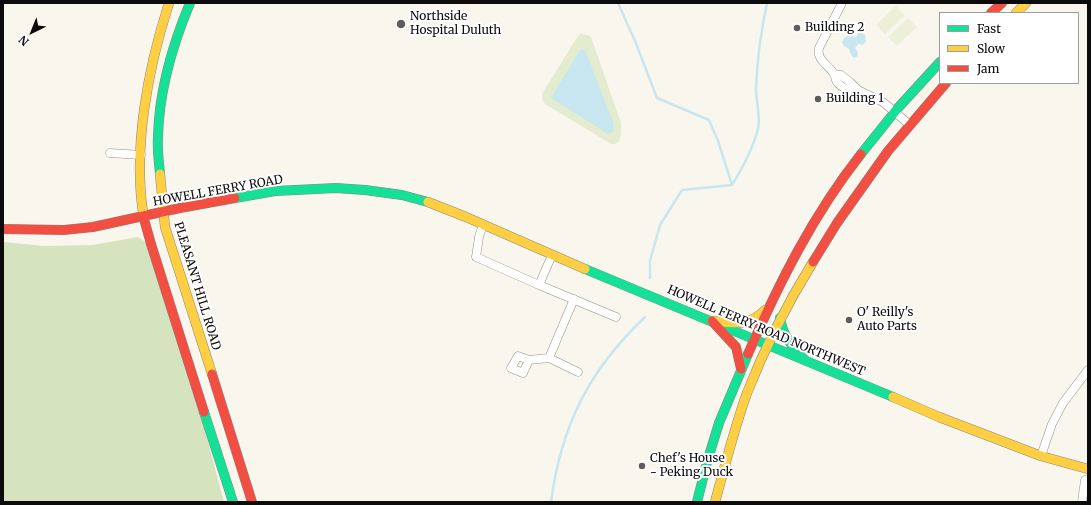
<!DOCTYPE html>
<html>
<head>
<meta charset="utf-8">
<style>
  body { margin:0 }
  #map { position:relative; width:1091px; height:505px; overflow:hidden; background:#f9f6ee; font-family:Merriweather,serif }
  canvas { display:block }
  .frame { position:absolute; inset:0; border:4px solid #0b0b0b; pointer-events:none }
  .legend { position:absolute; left:939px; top:12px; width:140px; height:72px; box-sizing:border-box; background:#fff; border:1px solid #9d9d9d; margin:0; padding:5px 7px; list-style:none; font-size:12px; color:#0b0b0b }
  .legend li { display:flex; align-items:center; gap:8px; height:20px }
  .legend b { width:20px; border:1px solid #9d9d9d }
  .north { position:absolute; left:12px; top:12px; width:40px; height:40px; -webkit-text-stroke:3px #fff; paint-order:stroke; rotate:223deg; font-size:11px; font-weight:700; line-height:16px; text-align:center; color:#0b0b0b }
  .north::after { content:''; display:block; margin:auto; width:14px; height:18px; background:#0b0b0b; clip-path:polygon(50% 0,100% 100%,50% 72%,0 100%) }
</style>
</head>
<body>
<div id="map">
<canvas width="1091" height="505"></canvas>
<div class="frame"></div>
<ul class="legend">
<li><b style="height:5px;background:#16e098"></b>Fast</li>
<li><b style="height:5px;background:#ffcf43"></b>Slow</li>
<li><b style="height:5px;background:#f24e42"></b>Jam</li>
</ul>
<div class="north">N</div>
</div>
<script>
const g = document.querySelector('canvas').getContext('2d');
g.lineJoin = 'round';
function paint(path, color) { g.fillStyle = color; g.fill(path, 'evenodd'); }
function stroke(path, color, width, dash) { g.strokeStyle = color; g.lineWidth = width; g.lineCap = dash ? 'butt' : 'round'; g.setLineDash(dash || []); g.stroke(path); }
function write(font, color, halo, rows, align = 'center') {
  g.font = font + ' Merriweather,serif'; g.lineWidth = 4; g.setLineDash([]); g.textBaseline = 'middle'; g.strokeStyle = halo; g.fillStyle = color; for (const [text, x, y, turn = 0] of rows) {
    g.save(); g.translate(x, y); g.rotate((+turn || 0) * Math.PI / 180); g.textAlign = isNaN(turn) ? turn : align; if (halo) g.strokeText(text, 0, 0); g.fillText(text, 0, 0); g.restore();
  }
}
paint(new Path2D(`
  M 580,34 L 588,35 L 591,37 L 621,123 C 621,131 623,146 611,144 L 545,104 C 542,100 541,97 543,92 L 576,39 Z`), '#e4ecd0');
paint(new Path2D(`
  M 138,237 L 147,243 L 196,396 L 224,502 L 3,502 L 3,242 L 44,246 L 93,245 Z`), '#d5e3bf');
paint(new Path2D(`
  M 896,6 L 905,15 L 885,34 L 876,25 Z
  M 908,18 L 917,27 L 897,46 L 888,37 Z`), '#edf0d9');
paint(new Path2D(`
  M 859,32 L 865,35 L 866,41 L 863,45 L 858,44 L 855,48 L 858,53 L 858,56 L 854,58 L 851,55 L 849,49 L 844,46 L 842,43 L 844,38 L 847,36 L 856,37 Z
  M 580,50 L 585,50 L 613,122 L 614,131 L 608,134 L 551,98 Z`), '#c8e6ef');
stroke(new Path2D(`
  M 618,3 L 635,41 L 657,98 L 709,120 L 718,141 L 732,185
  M 732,185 C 743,167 753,149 758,129 C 761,118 756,101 756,89 C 757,60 761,31 767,3
  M 650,278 L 650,261 L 660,225 L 682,190 L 732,185
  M 551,502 C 561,426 589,370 645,317`), '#c8e6ef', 2.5);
const street = new Path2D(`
  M 842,3 L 819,48 C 816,60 829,65 834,74 C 836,77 835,81 838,83 C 843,89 850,91 858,90
  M 834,74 L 841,75 L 850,82 L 858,90 L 883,102 L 910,125
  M 110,153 L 141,155
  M 483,224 L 479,237 L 476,257 L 539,285
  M 552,255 L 539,285 L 616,317
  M 574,299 L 549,358 L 578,372
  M 529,360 L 523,373 L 511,368 L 518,356 L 529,360 L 549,358
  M 1041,456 L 1052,424 L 1063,403 L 1088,370
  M 1082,502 L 1085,480 L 1088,479`);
const fast = new Path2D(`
  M 861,154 L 897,109 L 940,62
  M 160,174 C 159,162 157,149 158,137 C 159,90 172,46 190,3
  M 235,198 L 275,191 L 336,188 L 365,190 L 402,195 L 428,202
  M 585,269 L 893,397
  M 780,318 C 783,336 792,347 805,360
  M 204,412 L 233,502
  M 697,502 L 707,462 L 719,423 L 748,354`);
const slow = new Path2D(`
  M 1016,13 L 1026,3
  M 160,174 L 165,227 L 212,374
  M 428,202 L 466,217 L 585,269
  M 144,219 C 132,150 148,68 169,3
  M 712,321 C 734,323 748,327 765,310
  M 893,397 L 939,417 L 1041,456 L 1088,469
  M 715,502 C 725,466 734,429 747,393 C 765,347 787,304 813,262`);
const jam = new Path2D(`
  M 991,13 L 1002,3
  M 144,219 L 151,244 L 204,412
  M 3,229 L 64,230 L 93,227 L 180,208 L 235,198
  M 813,262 L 837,223 L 888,151 L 946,83
  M 712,321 L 736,347 L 741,369
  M 748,354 C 779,283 813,215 861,154
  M 212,374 L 252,502`);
stroke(street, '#92918d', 9);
stroke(fast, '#898784', 10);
stroke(slow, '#898784', 10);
stroke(jam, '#898784', 10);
stroke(street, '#fefefc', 8);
stroke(fast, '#16e098', 9);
stroke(slow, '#ffcf43', 9);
stroke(jam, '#f24e42', 9);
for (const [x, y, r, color] of [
  [401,24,5,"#5e5d5a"],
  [797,28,4,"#5e5d5a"],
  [818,99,4,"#5e5d5a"],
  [849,320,4,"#5e5d5a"],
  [642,466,4,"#5e5d5a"]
]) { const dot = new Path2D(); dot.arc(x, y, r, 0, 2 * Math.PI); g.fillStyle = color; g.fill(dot); stroke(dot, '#fff', 1.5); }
write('12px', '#0b0b0b', '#fff', [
  ["Northside",410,17],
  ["Hospital Duluth",410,31],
  ["Building 2",805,28],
  ["Building 1",826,99],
  ["O' Reilly's",857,313],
  ["Auto Parts",857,327],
  ["Chef's House",650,459],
  ["- Peking Duck",650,473]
], 'left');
write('12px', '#0b0b0b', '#fff', [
  ["HOWELL FERRY ROAD",218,191,-10],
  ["PLEASANT HILL ROAD",197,286,73],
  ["HOWELL FERRY ROAD NORTHWEST",766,331,23]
]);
</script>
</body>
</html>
